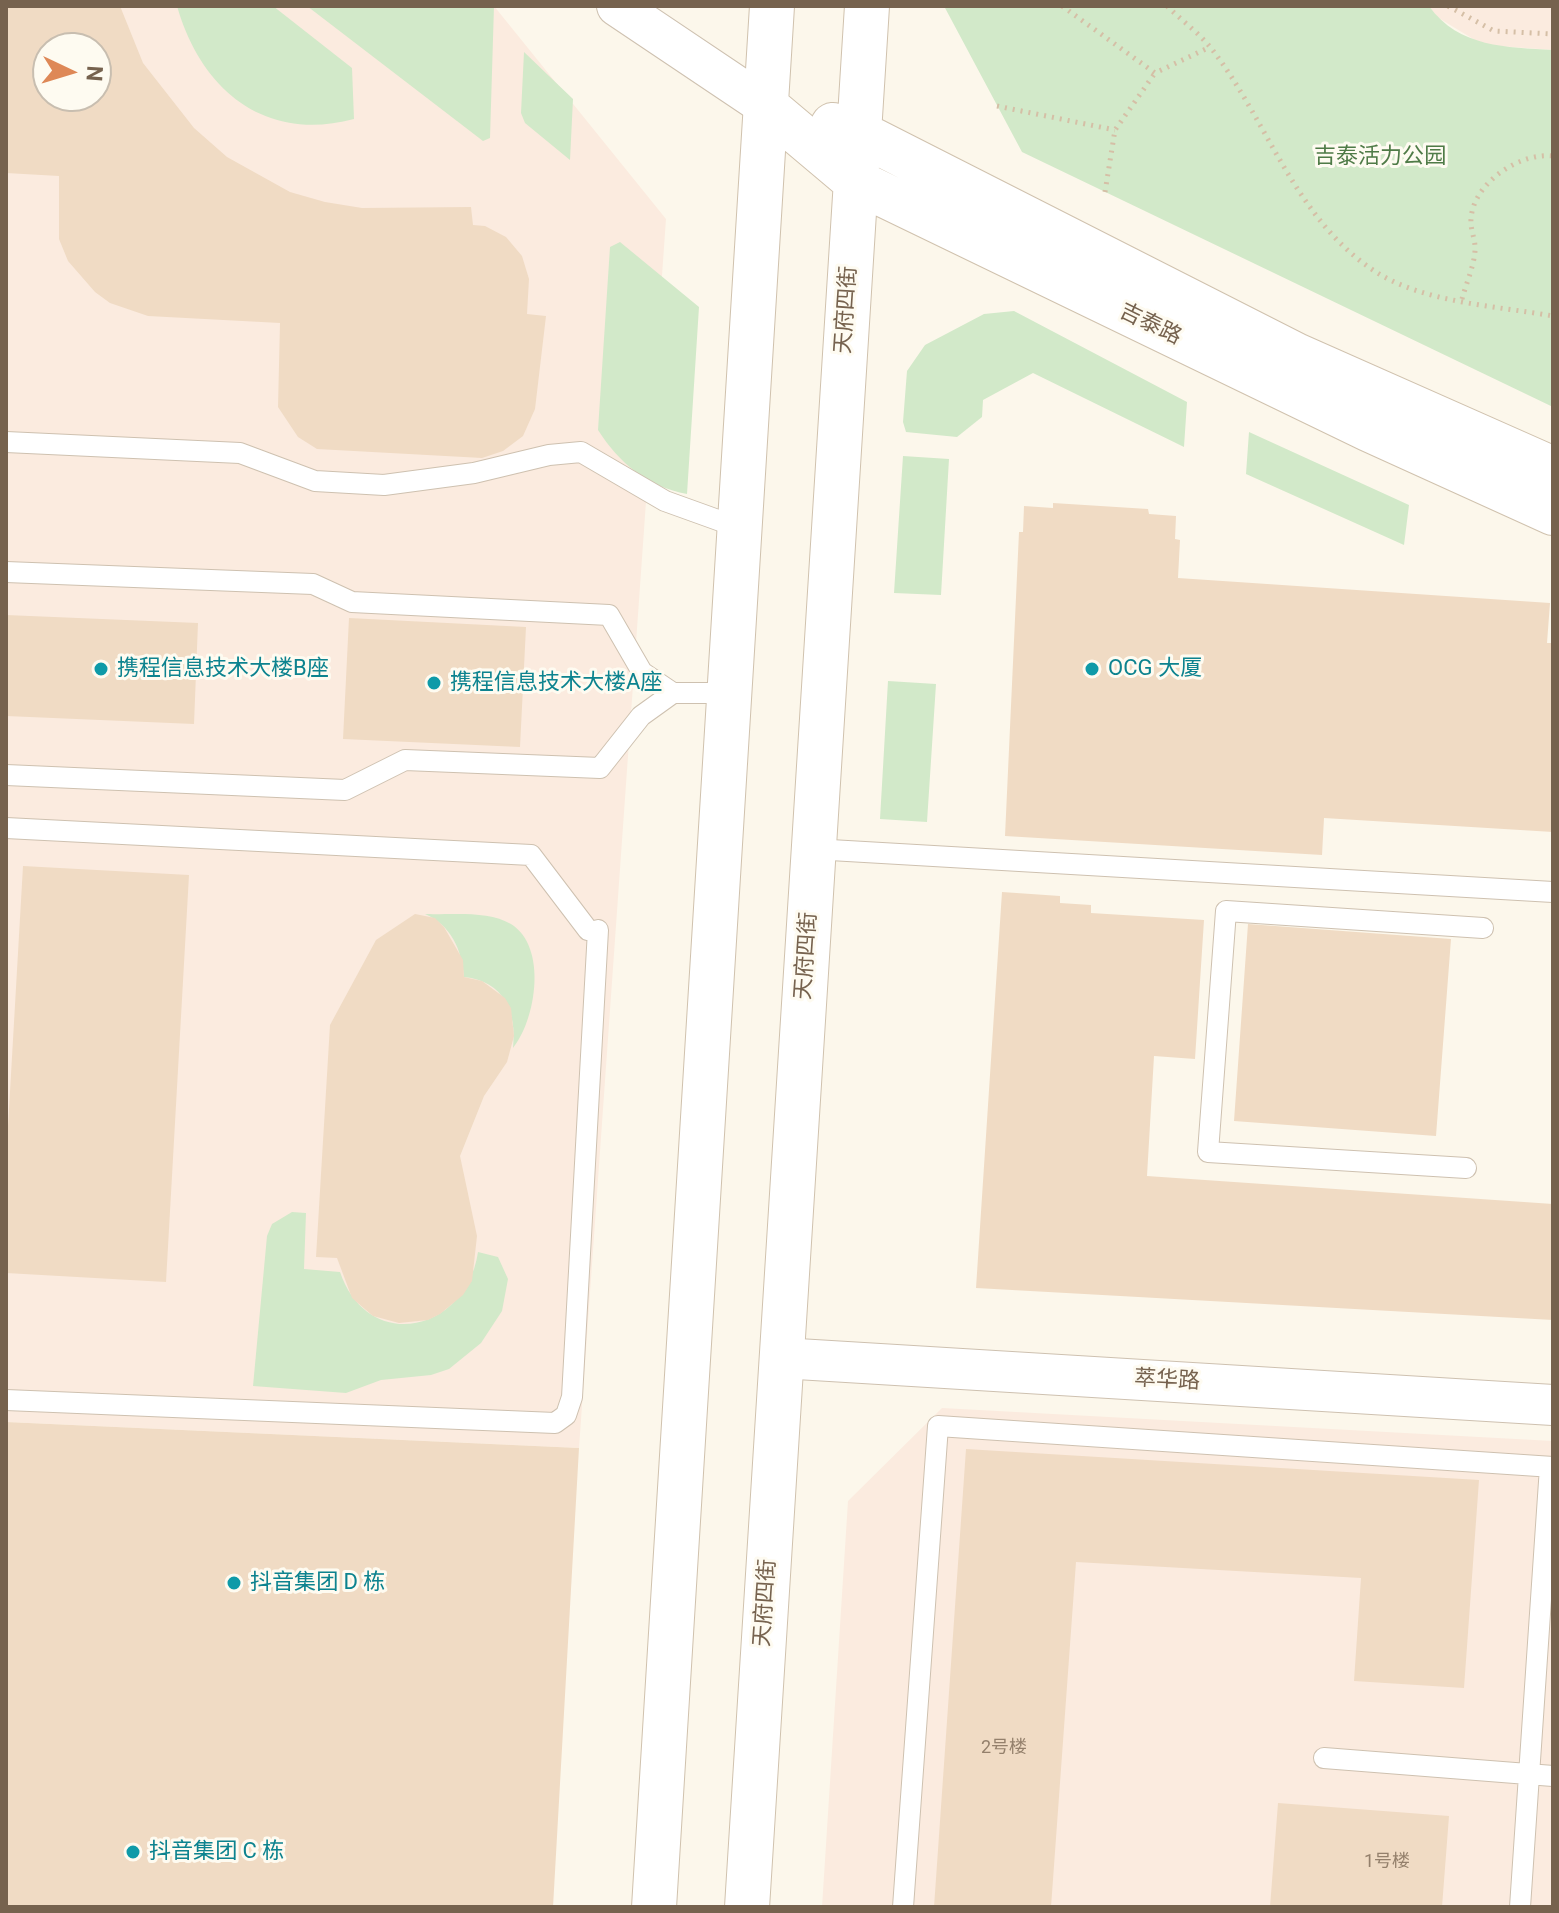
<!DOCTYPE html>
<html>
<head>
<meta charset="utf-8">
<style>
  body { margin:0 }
  #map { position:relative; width:1559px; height:1913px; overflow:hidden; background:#fcf7eb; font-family:Roboto,sans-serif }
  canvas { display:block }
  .frame { position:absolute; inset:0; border:8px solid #76624e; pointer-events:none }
  .north { position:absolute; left:32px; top:32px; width:80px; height:80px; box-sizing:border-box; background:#fefbf1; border:2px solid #c8beb0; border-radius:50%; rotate:94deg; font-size:22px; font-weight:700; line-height:32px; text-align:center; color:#76624e }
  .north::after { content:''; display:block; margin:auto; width:28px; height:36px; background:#de8857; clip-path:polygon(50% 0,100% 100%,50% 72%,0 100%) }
</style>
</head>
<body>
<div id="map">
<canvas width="1559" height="1913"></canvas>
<div class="frame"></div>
<div class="north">N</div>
</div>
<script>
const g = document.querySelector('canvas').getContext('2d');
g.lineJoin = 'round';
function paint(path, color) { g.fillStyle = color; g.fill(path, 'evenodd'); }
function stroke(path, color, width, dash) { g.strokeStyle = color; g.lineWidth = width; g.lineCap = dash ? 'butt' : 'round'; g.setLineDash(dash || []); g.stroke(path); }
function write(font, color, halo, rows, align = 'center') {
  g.font = font + ' Roboto,"Noto Sans SC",sans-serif'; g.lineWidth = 6; g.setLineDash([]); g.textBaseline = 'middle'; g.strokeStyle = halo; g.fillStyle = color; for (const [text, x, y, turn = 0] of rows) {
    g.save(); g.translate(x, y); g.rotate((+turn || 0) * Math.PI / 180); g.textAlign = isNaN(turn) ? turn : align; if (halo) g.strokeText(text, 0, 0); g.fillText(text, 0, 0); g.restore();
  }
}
paint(new Path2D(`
  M 6,6 L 494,6 L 666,219 L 579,1448 L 6,1422 ZM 48,48 L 96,48 L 96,96 L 48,96 Z
  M 1429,6 L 1553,6 L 1553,50 L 1483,45 L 1437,17 Z
  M 942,1408 L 1553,1441 L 1553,1907 L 822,1907 L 848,1501 Z`), '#fbebdf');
paint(new Path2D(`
  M 177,6 L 273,6 L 352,68 L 354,119 C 265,143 201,90 177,6 Z
  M 307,6 L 494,6 L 490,138 L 483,141 Z
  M 944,6 L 1429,6 C 1459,48 1507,47 1553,50 L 1553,407 L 1022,152 Z
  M 524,52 L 573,99 L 570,160 L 525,123 L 521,113 Z
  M 620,242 L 699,307 L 687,494 C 648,487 619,463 598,430 L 610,247 Z
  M 1014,311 L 1187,402 L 1184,447 L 1033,373 L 983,400 L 982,417 L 957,437 L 906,432 L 903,422 L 907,371 L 925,345 L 984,314 Z
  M 1249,432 L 1409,505 L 1404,545 L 1246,474 Z
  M 903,456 L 949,459 L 941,595 L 894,593 Z
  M 888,681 L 936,684 L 927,822 L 880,819 Z
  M 425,914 C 451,915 488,910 511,924 C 548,947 536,1020 513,1048 C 517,1012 504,981 464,977 C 462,950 451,925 425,914 Z
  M 292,1212 L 306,1213 L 304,1269 L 340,1272 C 368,1354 466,1333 478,1252 L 498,1257 L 508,1279 L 502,1311 L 481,1343 L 449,1369 L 431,1375 L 381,1380 L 346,1393 L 253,1386 L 267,1236 L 272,1224 Z`), '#d2e9c9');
paint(new Path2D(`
  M 6,6 L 120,6 L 143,63 L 194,128 L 227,157 L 290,192 L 325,202 L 362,208 L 471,207 L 473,225 L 485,226 L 506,237 L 522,256 L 529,279 L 527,314 L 546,316 L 535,409 L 523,436 L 503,451 L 482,458 L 317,449 L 298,437 L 278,407 L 280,323 L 148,316 L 110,303 L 95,292 L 68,261 L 59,239 L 59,176 L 6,173 ZM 48,48 L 96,48 L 96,96 L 48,96 Z
  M 1053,503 L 1148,509 L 1149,514 L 1176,516 L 1175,539 L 1180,540 L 1178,578 L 1550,603 L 1547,643 L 1553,643 L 1553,832 L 1324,818 L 1322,855 L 1005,836 L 1019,532 L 1023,532 L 1024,506 L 1053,508 Z
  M 6,615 L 198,623 L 194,724 L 6,716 Z
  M 349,618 L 526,627 L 520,747 L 343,739 Z
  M 23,866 L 189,875 L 166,1282 L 6,1273 L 6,1161 Z
  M 1002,892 L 1060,896 L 1060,903 L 1091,905 L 1091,913 L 1204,920 L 1195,1059 L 1154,1056 L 1147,1176 L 1553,1204 L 1553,1320 L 976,1288 Z
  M 415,914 L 435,918 L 444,927 L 463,960 L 464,977 L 482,981 L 505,998 L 511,1008 L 514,1036 L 507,1062 L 484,1096 L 460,1156 L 477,1236 L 472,1281 L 463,1295 L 440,1314 L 428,1320 L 399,1323 L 373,1316 L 352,1298 L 337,1258 L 316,1257 L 330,1025 L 376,940 Z
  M 1248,924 L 1451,939 L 1436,1136 L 1234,1121 Z
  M 6,1422 L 579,1448 L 553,1907 L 6,1907 Z
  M 966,1449 L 1479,1480 L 1464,1688 L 1354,1681 L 1361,1578 L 1076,1562 L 1051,1907 L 934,1907 Z
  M 1278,1803 L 1449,1816 L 1442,1907 L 1270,1907 Z`), '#f0dbc4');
const lane = new Path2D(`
  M 6,442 L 240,453 L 315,481 L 384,485 L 474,473 L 549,455 L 581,452 L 665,501 L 740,528
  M 6,572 L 313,584 L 352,602 L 609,615 L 642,672 L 673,693 L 730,693
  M 6,775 L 345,790 L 405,760 L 600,768 L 641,716 L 673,693
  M 6,828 L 531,855 L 588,930
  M 813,849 L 1553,892
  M 1466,1168 L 1208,1152 L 1226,911 L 1483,928
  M 6,1400 L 555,1423 L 566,1415 L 572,1397 L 598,930
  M 1324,1758 L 1553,1776
  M 903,1907 L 938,1426 L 1553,1467
  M 1520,1907 L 1550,1467`);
const street = new Path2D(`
  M 617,6 L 766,106
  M 781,1358 L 1553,1405`);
const secondary = new Path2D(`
  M 766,106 L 855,181 L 1368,429 L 1553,513
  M 833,125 L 859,133 L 1296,355 L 1553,469
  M 654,1907 L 772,6
  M 747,1907 L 867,6`);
stroke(lane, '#cec1b0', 22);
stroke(street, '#cec1b0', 42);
stroke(secondary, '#d0c2ae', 46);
stroke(new Path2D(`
  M 1062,6 L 1155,73 L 1210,47
  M 1167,6 C 1181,20 1199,33 1211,48 C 1268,121 1295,220 1376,272 C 1425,303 1497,306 1553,316
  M 1448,6 L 1494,31 L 1553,34
  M 997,106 L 1115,130
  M 1105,192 L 1115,130 L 1155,73
  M 1462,299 C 1466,284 1474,266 1475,251 C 1476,240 1470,230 1471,219 C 1473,183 1520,152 1553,156`), '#d5bfa6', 5, [2, 6]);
stroke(lane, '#fff', 20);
stroke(street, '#fff', 40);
stroke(secondary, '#fff', 44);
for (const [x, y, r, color] of [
  [101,669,8,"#0f9aa8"],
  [1092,669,8,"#0f9aa8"],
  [434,683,8,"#0f9aa8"],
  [234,1583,8,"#0f9aa8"],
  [133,1852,8,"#0f9aa8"]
]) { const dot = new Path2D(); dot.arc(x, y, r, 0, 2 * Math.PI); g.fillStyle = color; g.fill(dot); stroke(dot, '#fefbf1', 3); }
write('18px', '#94806c', null, [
  ["2号楼",1004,1748],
  ["1号楼",1387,1862]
]);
write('22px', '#4f7b47', '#fefbf1', [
  ["吉泰活力公园",1380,157]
]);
write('22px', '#76624e', '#fefbf1', [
  ["天府四街",847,310,-86],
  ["吉泰路",1150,325,26],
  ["天府四街",807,956,-86],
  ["萃华路",1167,1381,3],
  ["天府四街",766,1603,-86]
]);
write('22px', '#0d838f', '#fefbf1', [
  ["携程信息技术大楼B座",117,669],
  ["OCG 大厦",1108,669],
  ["携程信息技术大楼A座",450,683],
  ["抖音集团 D 栋",250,1583],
  ["抖音集团 C 栋",149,1852]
], 'left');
</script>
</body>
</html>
